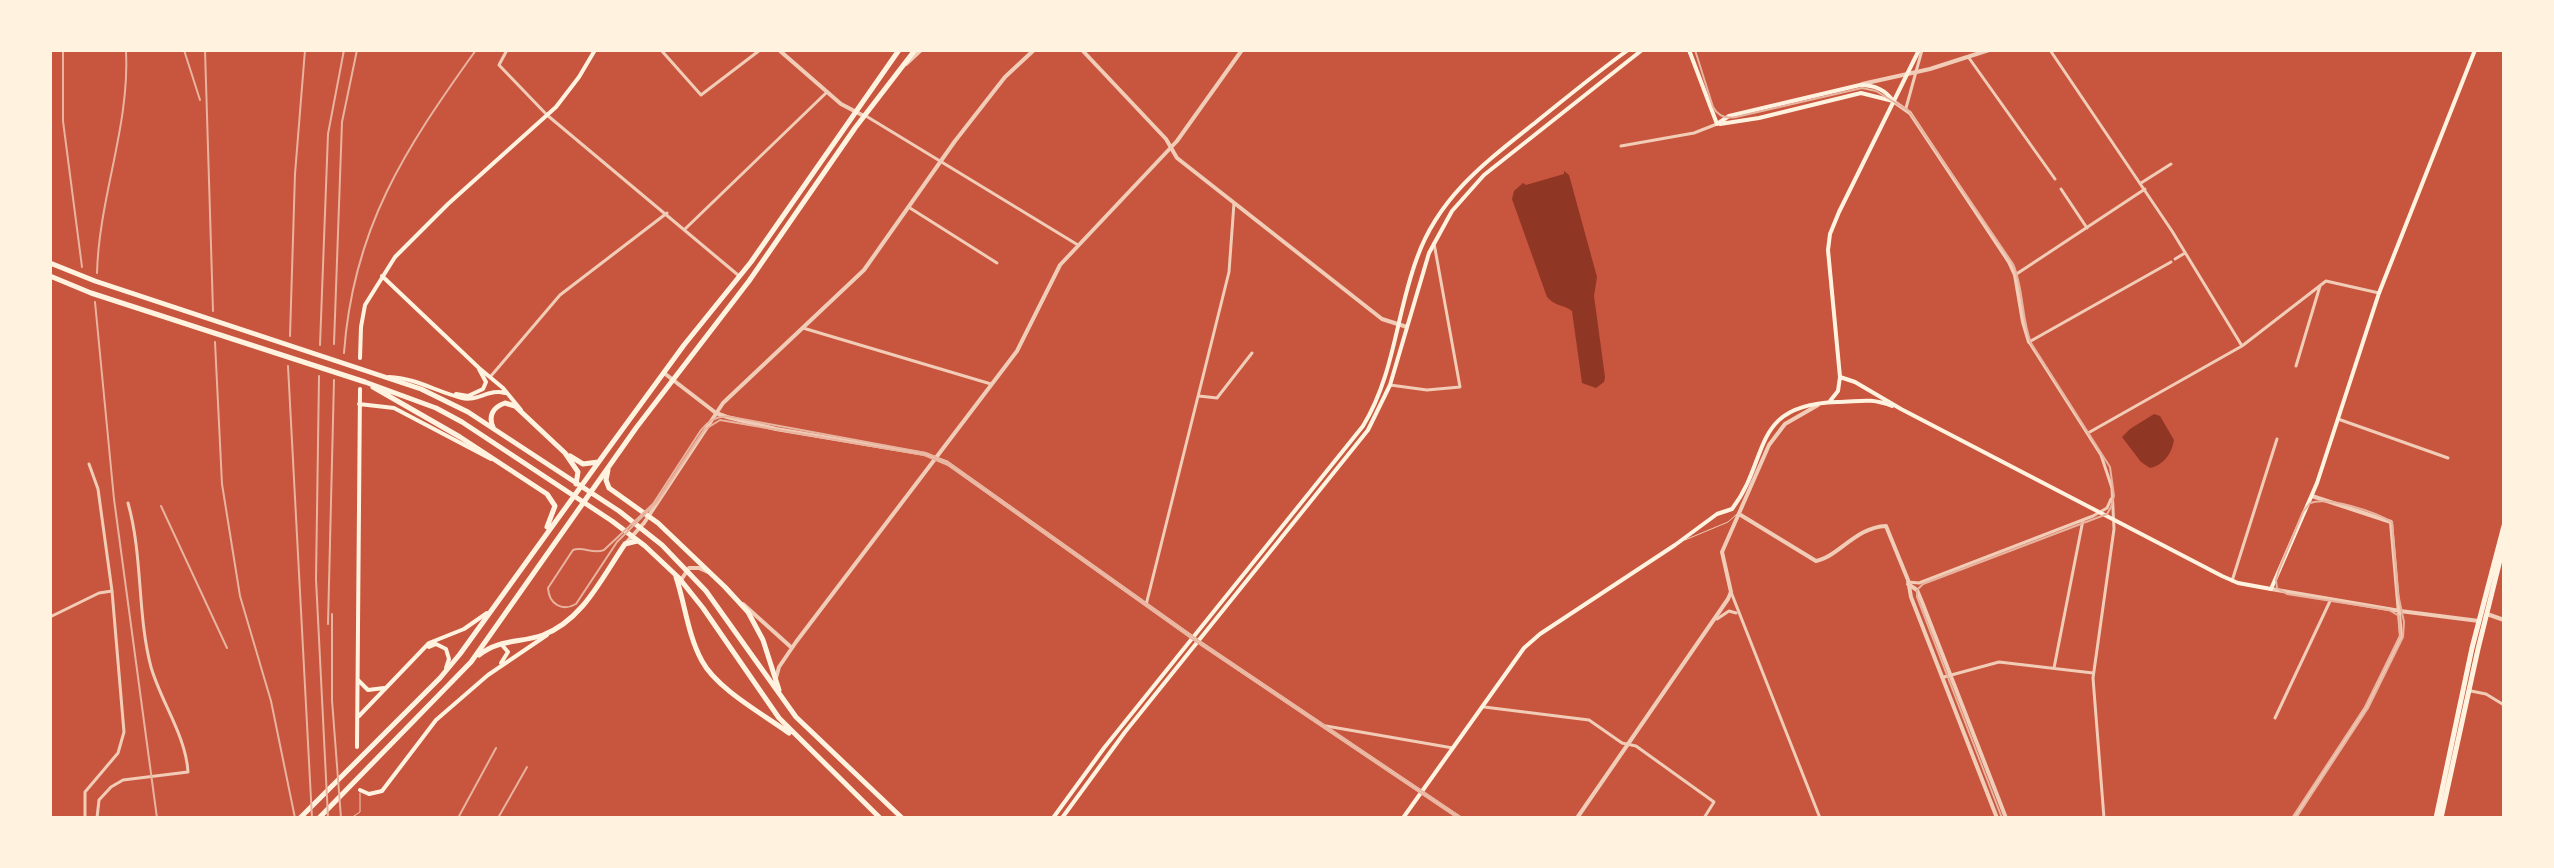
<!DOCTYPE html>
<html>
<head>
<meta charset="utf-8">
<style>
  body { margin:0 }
  #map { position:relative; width:2554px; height:868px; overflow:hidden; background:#c8553d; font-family:Commissioner,sans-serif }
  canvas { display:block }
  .frame { position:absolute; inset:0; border:52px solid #fff3e0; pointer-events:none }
</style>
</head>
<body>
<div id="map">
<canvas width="2554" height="868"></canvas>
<div class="frame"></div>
</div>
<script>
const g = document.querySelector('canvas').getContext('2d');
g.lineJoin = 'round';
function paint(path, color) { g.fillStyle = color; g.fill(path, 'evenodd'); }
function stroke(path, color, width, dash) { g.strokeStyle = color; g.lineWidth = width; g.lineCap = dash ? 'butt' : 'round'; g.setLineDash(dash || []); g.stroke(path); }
paint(new Path2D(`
  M 1564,171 L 1569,175 L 1597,277 L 1594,296 L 1605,377 L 1604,382 L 1596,388 L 1582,383 L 1572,311 C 1563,304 1556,307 1547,297 L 1512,199 L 1514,191 L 1523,183 L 1526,185 L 1564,174 Z
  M 2154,414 L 2160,416 L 2174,440 C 2172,453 2164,465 2150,468 L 2141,462 L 2122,437 L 2130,429 Z`), '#8f3625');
stroke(new Path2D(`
  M 1685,540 L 1728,522 L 1737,514
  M 351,818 L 360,812 L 360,793`), '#f1ccb7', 1);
stroke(new Path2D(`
  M 507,50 L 499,65 L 547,115 L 738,275
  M 661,50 L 701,95 L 760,50
  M 2050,50 L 2172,231 L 2242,346
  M 1969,58 L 2055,179
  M 1906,108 L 1922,50
  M 866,116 L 1078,245
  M 1621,146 L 1694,133 L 1717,124
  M 2141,183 L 2171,164
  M 2061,189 L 2087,228
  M 910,208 L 997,263
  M 685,229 L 826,93
  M 2175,259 L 2185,253
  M 2015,275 L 2145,189
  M 803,328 L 991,384
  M 2296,366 L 2320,286
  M 491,376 L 560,295 L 667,213
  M 1390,385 L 1427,390 L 1460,387 L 1434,243
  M 1199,396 L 1217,398 L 1252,353
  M 2338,419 L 2448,458
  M 2088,433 L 2242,346 L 2326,281 L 2379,293
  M 2232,581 L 2277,439
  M 1908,582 L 1919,583 L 2093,516 L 2107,508 L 2111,499
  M 1731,592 L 1820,818
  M 1146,605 L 1229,272 L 1234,203
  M 50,617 L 99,593 L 112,591
  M 1717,619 L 1729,611 L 1736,613
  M 2054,668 L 2083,520
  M 1944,677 L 1999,662 L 2093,673
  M 2471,691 L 2486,694 L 2504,705
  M 1484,707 L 1589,720 L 1622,743 L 1636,746 L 1714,802 L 1704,818
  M 2275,718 L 2331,599
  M 1326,726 L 1453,748
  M 85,818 L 85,792 L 118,753 L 124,732 L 112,591 L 98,489 L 89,464
  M 97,818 L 99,800 L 111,787 L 123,780 L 188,772 C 186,736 161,702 151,667 C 137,614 143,556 128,503
  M 2104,818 L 2093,678 L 2114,529 L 2112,488 L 2101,455 L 2029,342 L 2171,262`), '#f1ccb7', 3);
stroke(new Path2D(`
  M 779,50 L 841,104 L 864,116
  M 1082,50 L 1166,139 L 1177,158 L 1382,319 L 1407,327
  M 906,64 L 921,50
  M 1862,84 L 1930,69 L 1989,50
  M 1893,101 L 1910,113 L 2009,262 L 2015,275 L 2023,322 L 2029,342
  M 664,373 L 716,413 L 727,417 L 776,429 L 925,454 L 946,462 L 1199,642 L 1460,818
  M 1739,514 L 1816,561 C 1838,557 1856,527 1886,526 L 1908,580 L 1911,597 L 1997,818
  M 625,544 L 644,523 L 723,403 L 864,270 L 955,141 L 1005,77 L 1034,50
  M 681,580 L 689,568 L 699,568 L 708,572
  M 1908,584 L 1917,590 L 1922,602 L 2006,818
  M 2271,589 L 2400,611 L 2479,621
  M 743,604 L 792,648
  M 2487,614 L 2504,620
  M 776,678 L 779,667 L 796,642 L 1017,351 L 1060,265 L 1177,141 L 1242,50
  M 1577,818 L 1728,599 L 1731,592 L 1722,552 L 1769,445 L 1785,424 L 1818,405
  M 2294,818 L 2367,707 L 2401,636 L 2391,522 L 2312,496`), '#f1ccb7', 4);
stroke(new Path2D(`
  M 1689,50 L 1717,124
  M 1717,124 L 1729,116 L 1860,85 C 1874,85 1885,89 1893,101
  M 1720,124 L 1759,118 L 1861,93 L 1893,101
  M 382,276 L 479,368 L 503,388 L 521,410
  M 360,358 L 361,327 L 365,305 L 395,257 L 448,204 L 556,107 L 579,77 L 595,50
  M 389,377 C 416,378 437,392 462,398 C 477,402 490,388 505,393
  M 1840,377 L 1855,382 L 1901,409 L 2222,576 L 2238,583 L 2271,589 L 2317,483 L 2379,293 L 2475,50
  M 456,394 L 468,396 L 483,389 L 486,382 L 479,369
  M 1830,401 L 1838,391 L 1840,377 L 1828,250 L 1830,234 L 1839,212 L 1919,50
  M 359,404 L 394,408 L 491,459
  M 429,647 L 436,644 L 446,649 L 449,659 L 446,668
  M 501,663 L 508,652 L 502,645
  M 358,680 L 368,690 L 384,688
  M 359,716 L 429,643 L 464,629 L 487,613
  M 357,747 L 360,389
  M 360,790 L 369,794 L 382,791 L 436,720 L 488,675 L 547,635
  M 1053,818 L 1104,748 L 1363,426 C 1395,373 1396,314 1417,258 C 1439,196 1487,161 1536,122 C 1566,98 1596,73 1628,50
  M 1062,818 L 1125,732 L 1368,430 L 1390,385 L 1429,253 L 1452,211 L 1484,175 L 1642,50
  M 1403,818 L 1524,648 L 1540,634 L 1675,545 L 1717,514 L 1732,509 C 1771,458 1749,405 1837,402 C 1859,402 1869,397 1892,406`), '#fff3e0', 4);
stroke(new Path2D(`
  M 50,263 L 95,281 L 421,389 L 468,412 L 619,511 L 662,545 L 706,591 L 796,717 L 902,818
  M 50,276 L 91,293 L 365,382 L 436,408 L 462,422 L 612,521 L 645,546 L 679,578 L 703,608 L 779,718 L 880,818
  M 373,387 L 460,437 L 547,494 L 555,506 L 547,527
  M 493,427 C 488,416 493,407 505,403 L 515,406 L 565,453 L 578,472 L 576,484
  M 570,456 L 583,464 L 598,462
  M 608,470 L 606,480 L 609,488 L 658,523 L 725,587 L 748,612 L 763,640 L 779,690
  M 676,577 C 685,604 688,636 702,661 C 717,689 763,714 789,733
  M 479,655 C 499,639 520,643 543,635 C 583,620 602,577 625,544 L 637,541
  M 300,818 L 440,678 L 460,654 L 608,449 L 684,345 L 751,262 L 899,50
  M 319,818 L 471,662 L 636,428 L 749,281 L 855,128 L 915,50
  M 2436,818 L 2472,648 L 2504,526
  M 2441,818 L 2478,649 L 2504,544`), '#fff3e0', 5);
stroke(new Path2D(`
  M 1695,50 L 1713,107 C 1718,116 1726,119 1736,117 L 1862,88 L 1876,91 L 1909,111 L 2013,264 C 2024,289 2021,318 2031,343 L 2110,467 L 2114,496 L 2111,507 L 2107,514 L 1923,584 L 1917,590 L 1917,597 L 2002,818
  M 1458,818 L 1198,643 L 948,465 L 924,455 L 720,420 L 704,430 L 657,502 L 617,542 L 576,604 C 562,612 549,604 548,588 L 573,550 C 584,546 593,555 604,550 L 653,504 L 701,430 C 709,420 718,415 731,417 L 926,453 L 949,463 L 1199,641 L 1462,818
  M 2292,818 L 2365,707 L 2400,636 L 2399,616 L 2389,610 L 2287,594 L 2277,588 L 2276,580 L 2279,570 L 2303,512 L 2310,503 C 2329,496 2375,512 2392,522 L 2398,594 L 2404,622 L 2403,637 L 2368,708 L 2296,818`), '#e9b49f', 2);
stroke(new Path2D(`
  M 63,50 L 63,121 L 82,267
  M 184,50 L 200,100
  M 205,50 L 213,311
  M 50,55 L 51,50
  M 97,273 C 99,197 130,126 126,50
  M 95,302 L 114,499 L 157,818
  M 290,336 L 295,174 L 305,50
  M 215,342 L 222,484 L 240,596 L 271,701 L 295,818
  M 334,344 L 342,122 L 357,50
  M 320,345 L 328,134 L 344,50
  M 344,353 C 353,228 405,149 476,50
  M 288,366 L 312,818
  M 319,376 L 316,579 L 328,818
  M 161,506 L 227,648
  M 332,614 L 332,700 L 341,818
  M 328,624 L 334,380
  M 458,818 L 496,748
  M 498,818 L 527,767`), '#e9b49f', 2);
</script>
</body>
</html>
